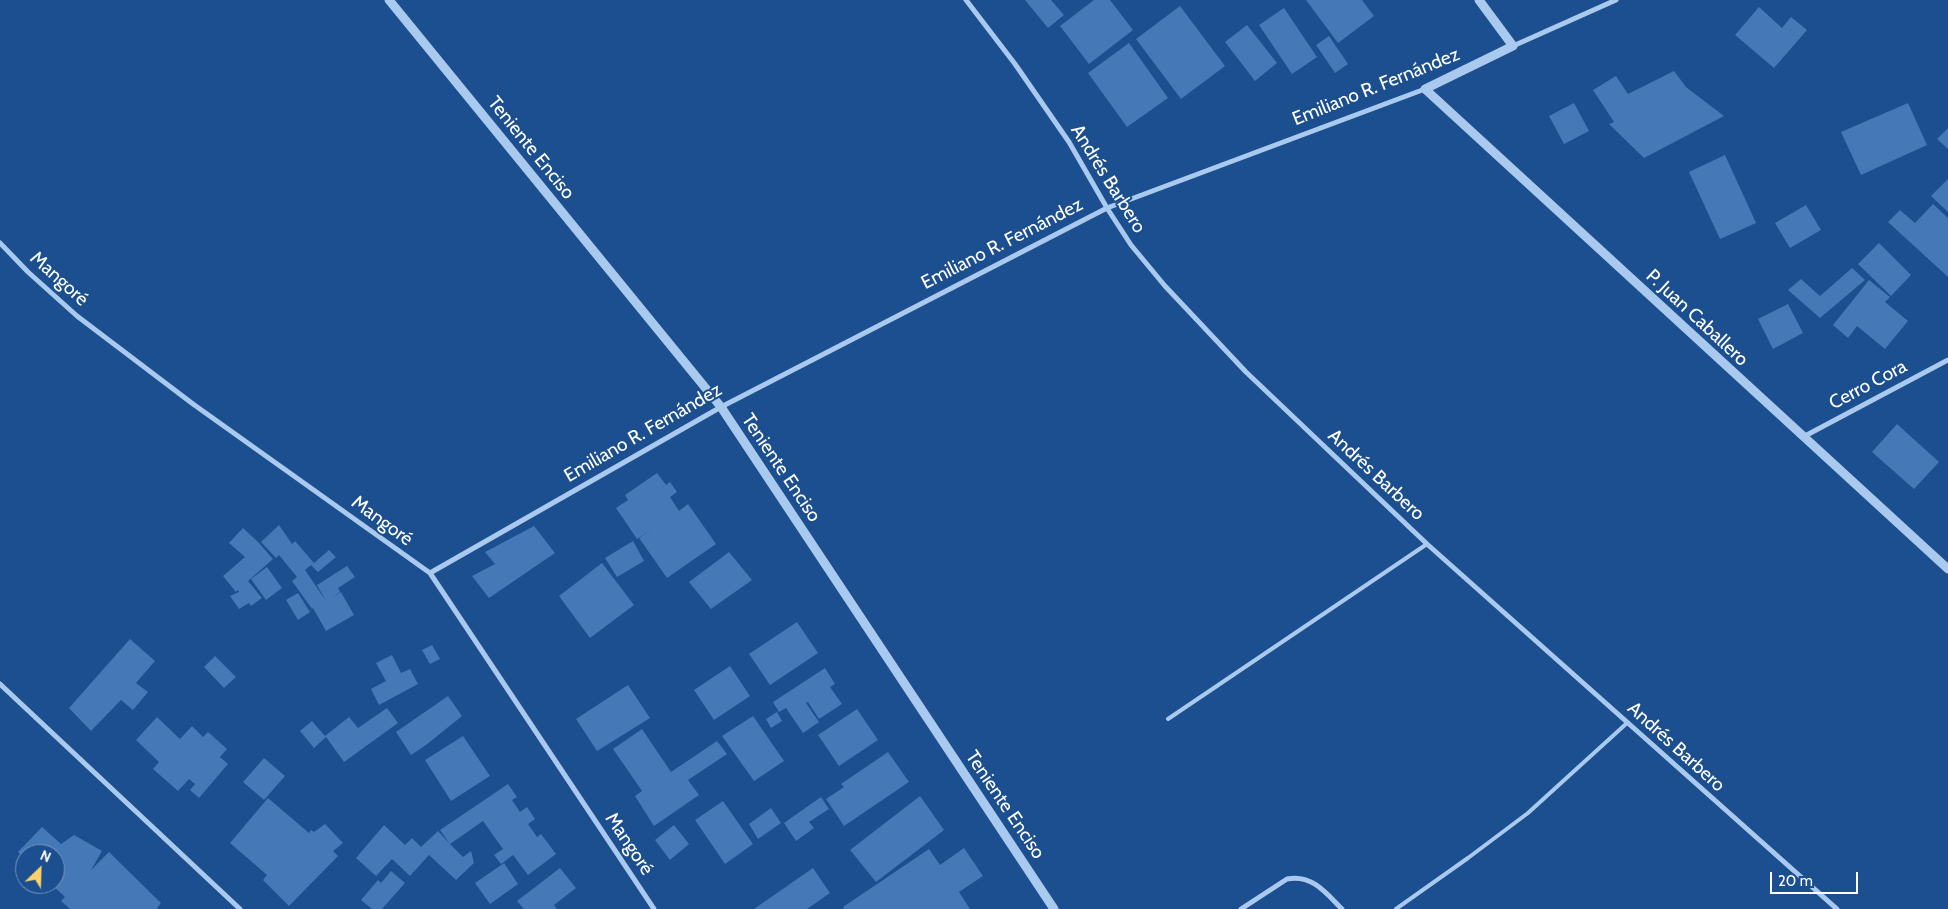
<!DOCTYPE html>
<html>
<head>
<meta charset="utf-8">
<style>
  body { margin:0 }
  #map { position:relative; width:1948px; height:909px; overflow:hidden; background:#1b4f8f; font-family:Cabin,sans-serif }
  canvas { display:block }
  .north { position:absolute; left:15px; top:844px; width:50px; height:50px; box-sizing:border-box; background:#1b4f8f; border:1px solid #7695bc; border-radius:50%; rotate:24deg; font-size:14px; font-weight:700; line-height:20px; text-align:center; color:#fff }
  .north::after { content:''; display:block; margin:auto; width:18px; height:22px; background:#ffd166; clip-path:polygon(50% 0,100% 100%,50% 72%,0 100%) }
  .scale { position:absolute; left:1770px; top:872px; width:88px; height:22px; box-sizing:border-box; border:2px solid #fff; border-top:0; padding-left:6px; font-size:15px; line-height:18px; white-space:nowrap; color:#fff; -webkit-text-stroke:4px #1b4f8f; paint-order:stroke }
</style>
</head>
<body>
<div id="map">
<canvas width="1948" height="909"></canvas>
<div class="north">N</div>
<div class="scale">20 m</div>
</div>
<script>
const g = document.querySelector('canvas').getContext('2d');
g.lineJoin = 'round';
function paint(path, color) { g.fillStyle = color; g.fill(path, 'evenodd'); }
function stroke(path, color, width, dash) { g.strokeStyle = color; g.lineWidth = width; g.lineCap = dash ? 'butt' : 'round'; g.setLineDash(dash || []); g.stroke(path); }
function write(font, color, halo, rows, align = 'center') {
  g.font = font + ' Cabin,sans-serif'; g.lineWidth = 4; g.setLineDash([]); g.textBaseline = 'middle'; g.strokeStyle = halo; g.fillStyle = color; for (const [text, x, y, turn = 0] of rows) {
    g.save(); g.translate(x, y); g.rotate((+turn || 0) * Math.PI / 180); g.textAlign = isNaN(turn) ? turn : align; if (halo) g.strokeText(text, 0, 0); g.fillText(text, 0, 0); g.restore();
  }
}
paint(new Path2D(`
  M 1025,0 L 1051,0 L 1064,15 L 1048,28 Z
  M 1094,0 L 1110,0 L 1133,30 L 1089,64 L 1060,26 Z
  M 1306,0 L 1362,0 L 1374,16 L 1338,43 Z
  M 1180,6 L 1225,66 L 1181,99 L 1136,39 Z
  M 1759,7 L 1782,28 L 1791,17 L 1807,30 L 1774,68 L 1735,35 Z
  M 1284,8 L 1317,57 L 1292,74 L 1259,25 Z
  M 1247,25 L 1277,63 L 1255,81 L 1225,42 Z
  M 1329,36 L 1348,64 L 1335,73 L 1316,45 Z
  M 1129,43 L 1168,98 L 1127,127 L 1088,73 Z
  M 1674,71 L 1686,87 L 1724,116 L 1644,158 L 1609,124 L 1614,122 L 1593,90 L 1616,76 L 1628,94 Z
  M 1574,103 L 1589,131 L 1564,144 L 1549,116 Z
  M 1908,103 L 1927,145 L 1861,175 L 1841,132 Z
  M 1948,128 L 1948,149 L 1937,139 Z
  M 1725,155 L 1756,223 L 1720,239 L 1689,172 Z
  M 1948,179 L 1948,212 L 1931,196 Z
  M 1933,204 L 1948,218 L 1948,277 L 1888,222 L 1900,210 L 1915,223 Z
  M 1806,205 L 1821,230 L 1790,248 L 1775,223 Z
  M 1879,243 L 1911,275 L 1891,296 L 1858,264 Z
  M 1852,268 L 1865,280 L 1820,318 L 1788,290 L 1801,279 L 1820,296 Z
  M 1869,280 L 1890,297 L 1885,302 L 1908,321 L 1885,349 L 1857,326 L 1848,338 L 1833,325 Z
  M 1788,304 L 1803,333 L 1773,349 L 1758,319 Z
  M 1897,424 L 1939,462 L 1914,489 L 1872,452 Z
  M 657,473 L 666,485 L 670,482 L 677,492 L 670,497 L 679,511 L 688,504 L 716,544 L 667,578 L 639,538 L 654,527 L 637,539 L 616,508 L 628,500 L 625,495 Z
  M 279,525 L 292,544 L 295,541 L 314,563 L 329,550 L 336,557 L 318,572 L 311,565 L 305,570 L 326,601 L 317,585 L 347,566 L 355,577 L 338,588 L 340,592 L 332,597 L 341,592 L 354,615 L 326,631 L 313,608 L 312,609 L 292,581 L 297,577 L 279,555 L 276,558 L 261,542 Z
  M 534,526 L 555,553 L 489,598 L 472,576 L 495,564 L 485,552 Z
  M 243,528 L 258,542 L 273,559 L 248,581 L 262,598 L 251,606 L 249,603 L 239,609 L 230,596 L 239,592 L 238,590 L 236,592 L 223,576 L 245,557 L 229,543 Z
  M 633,541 L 644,561 L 617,577 L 605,558 Z
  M 729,552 L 752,580 L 711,609 L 689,582 Z
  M 602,563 L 634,605 L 590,638 L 559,596 Z
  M 267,567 L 282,588 L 266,600 L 251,579 Z
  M 298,593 L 310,612 L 298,620 L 286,600 Z
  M 797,622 L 818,653 L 770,685 L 749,654 Z
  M 130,639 L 155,661 L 136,683 L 148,692 L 133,710 L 121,700 L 91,731 L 69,708 Z
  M 432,645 L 440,659 L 430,664 L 422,650 Z
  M 392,655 L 401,673 L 410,669 L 418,684 L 379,705 L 371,689 L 386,681 L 376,663 Z
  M 215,656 L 236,677 L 224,688 L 204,667 Z
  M 730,666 L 750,696 L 714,720 L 694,690 Z
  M 825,668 L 835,684 L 830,687 L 842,704 L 819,719 L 808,702 L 806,703 L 819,722 L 803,733 L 786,708 L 779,712 L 773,702 Z
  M 628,685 L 650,718 L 597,751 L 576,719 Z
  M 448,696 L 462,716 L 426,745 L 411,755 L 396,732 Z
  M 387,708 L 398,723 L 344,762 L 326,737 L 314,748 L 300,731 L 312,721 L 325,736 L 349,717 L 358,728 Z
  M 857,709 L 878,740 L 839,766 L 818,735 Z
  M 777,712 L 782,721 L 771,728 L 766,719 Z
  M 753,716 L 784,761 L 754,781 L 722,736 Z
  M 157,717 L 180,739 L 192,726 L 203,737 L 208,732 L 227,749 L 220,757 L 228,764 L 199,798 L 190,790 L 195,784 L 189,779 L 178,791 L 153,769 L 159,762 L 136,740 Z
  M 642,729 L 671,772 L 717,741 L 727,754 L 688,780 L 699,795 L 654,826 L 635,796 L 642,791 L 613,749 Z
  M 463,736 L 490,776 L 451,801 L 425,760 Z
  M 888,752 L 909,782 L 844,826 L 826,799 L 844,787 L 841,784 Z
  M 264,758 L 285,776 L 264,800 L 243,782 Z
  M 508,784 L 517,797 L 512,800 L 520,812 L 527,807 L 535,819 L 528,824 L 537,837 L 541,834 L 556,854 L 528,875 L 513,855 L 501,864 L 494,855 L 503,849 L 483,821 L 450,844 L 463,857 L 471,851 L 474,863 L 456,880 L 429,855 L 410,876 L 392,859 L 376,876 L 356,858 L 384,825 L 405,845 L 412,838 L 421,847 L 438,831 L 450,844 L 440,830 Z
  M 920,796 L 944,830 L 876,882 L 850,850 Z
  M 821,797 L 829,809 L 809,822 L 814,828 L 796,841 L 784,823 Z
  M 268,798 L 309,833 L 311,830 L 314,832 L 325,824 L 343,843 L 333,851 L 338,856 L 289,906 L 263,880 L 267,875 L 230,843 Z
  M 723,801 L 753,844 L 725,864 L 695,820 Z
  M 771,808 L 781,823 L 758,839 L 749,824 Z
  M 674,825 L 689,844 L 670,860 L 655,840 Z
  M 42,827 L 61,844 L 74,835 L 102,851 L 91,870 L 109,852 L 161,903 L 157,908 L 158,909 L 70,909 L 61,901 L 65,897 L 51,884 L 55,884 L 55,854 L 25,854 L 25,859 L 18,852 Z
  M 964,848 L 983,876 L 959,892 L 970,909 L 844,909 L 843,907 L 929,849 L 940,865 Z
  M 504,863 L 518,884 L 490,904 L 475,883 Z
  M 560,868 L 576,888 L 554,905 L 557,909 L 524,909 L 517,901 Z
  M 813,868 L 830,893 L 807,909 L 754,909 Z
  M 391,871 L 405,883 L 382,909 L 372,909 L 361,900 L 378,880 L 381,883 Z`), '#4478b7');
stroke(new Path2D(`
  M 1168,719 L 1427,544
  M 1396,909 L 1468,858 L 1528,813 L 1627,723`), '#a9c9ee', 4);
stroke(new Path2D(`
  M 966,0 L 1015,64 L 1069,142 L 1107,208 L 1131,245 L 1165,286 L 1246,372 L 1427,544 L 1837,909
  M 1513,46 L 1616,0
  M 0,243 L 28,272 L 77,316 L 193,404 L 430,573 L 654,909
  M 1803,437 L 1948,360
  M 430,573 L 721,407 L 1107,208 L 1425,89
  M 0,684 L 240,909
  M 1241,909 L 1287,879 C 1312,874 1326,893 1342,909`), '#a9c9ee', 5);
stroke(new Path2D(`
  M 389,0 L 721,407 L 1054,909
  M 1479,0 L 1513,46 L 1425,89 L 1948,569`), '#a9c9ee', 9);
write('19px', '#fff', '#1b4f8f', [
  ["Emiliano R. Fernández",1376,87,-22],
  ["Teniente Enciso",531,148,51],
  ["Andrés Barbero",1108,179,58],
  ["Emiliano R. Fernández",1002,244,-27],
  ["Mangoré",59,279,42],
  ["P. Juan Caballero",1697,318,43],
  ["Cerro Cora",1868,385,-28],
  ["Emiliano R. Fernández",643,433,-30],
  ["Teniente Enciso",781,468,56],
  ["Andrés Barbero",1376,475,43],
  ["Mangoré",382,521,36],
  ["Andrés Barbero",1676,747,42],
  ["Teniente Enciso",1005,805,56],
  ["Mangoré",629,844,56]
]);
</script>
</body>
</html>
